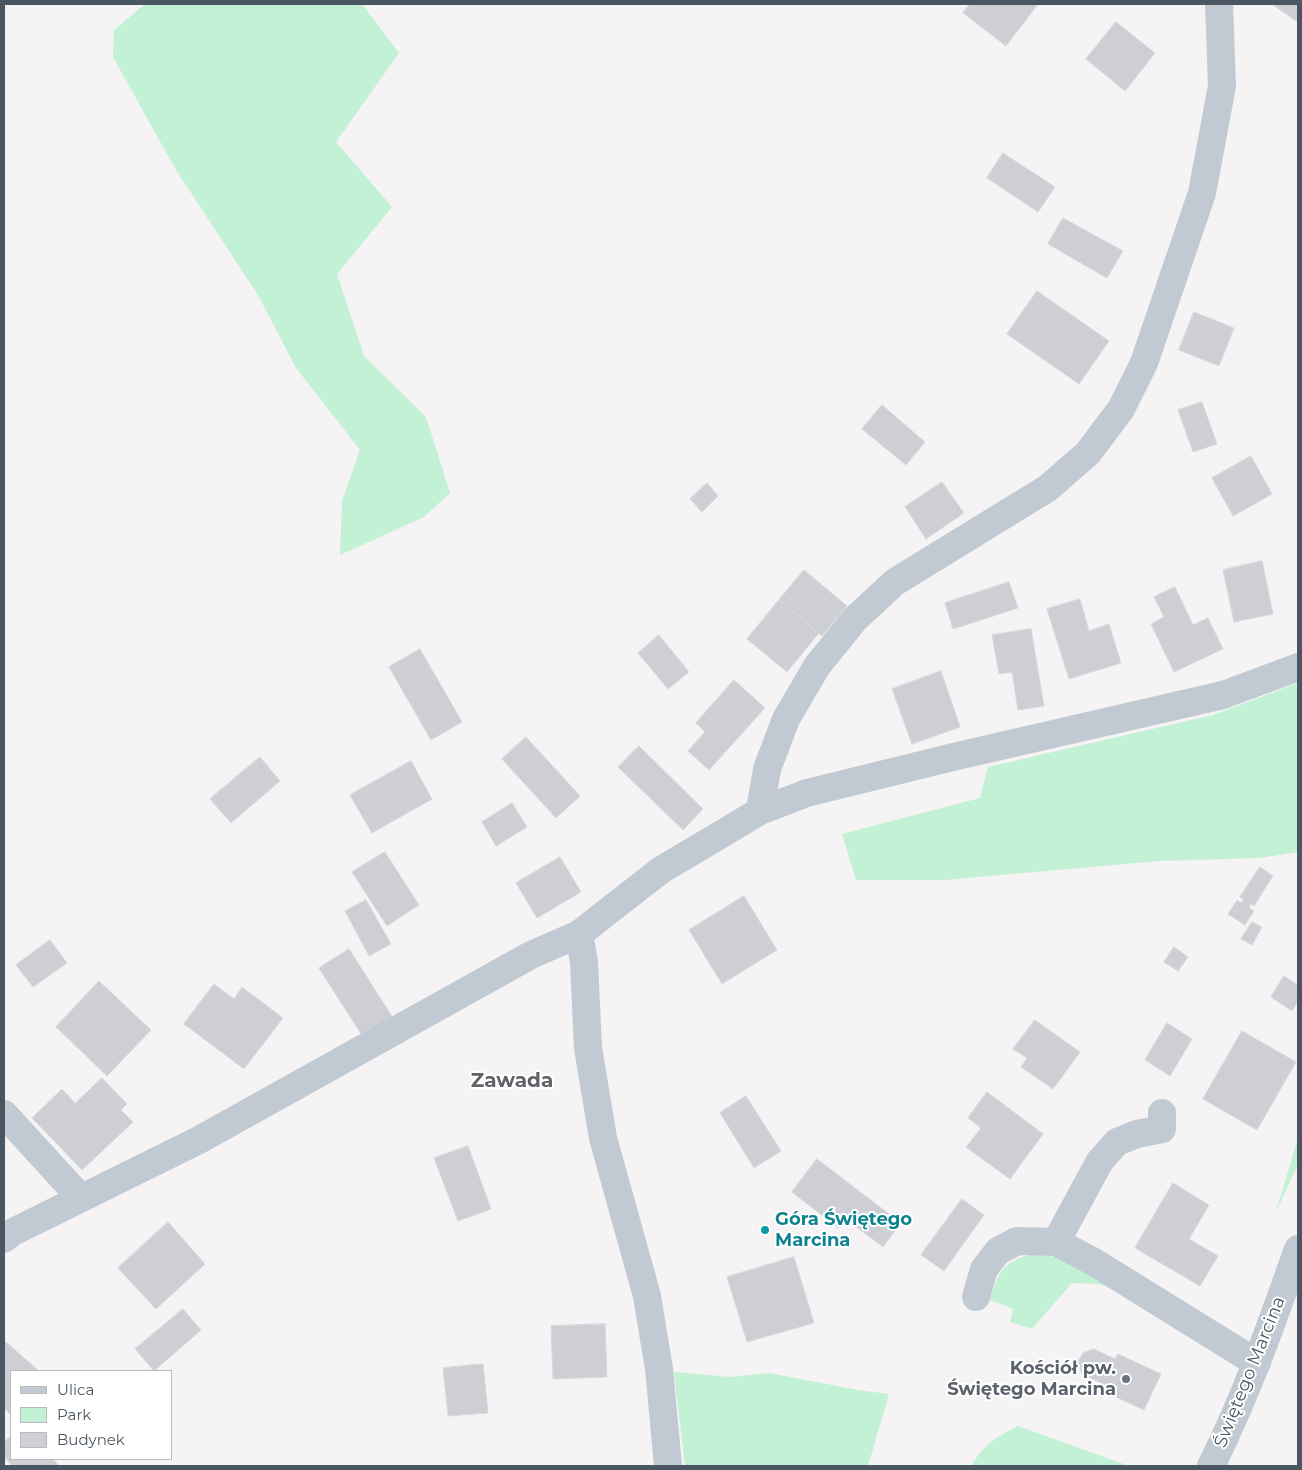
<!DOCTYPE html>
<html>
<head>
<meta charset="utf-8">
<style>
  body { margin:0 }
  #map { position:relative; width:1302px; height:1470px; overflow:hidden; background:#f5f3f3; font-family:Montserrat,sans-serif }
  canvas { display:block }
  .frame { position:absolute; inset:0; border:5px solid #4a5661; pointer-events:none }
  .legend { position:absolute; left:10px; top:1370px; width:162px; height:90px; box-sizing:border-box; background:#fff; border:1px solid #b7bbc0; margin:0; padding:6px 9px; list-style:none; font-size:15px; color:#4a5661 }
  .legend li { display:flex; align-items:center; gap:10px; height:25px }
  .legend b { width:25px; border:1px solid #b7bbc0 }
</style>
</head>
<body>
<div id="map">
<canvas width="1302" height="1470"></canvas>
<div class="frame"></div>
<ul class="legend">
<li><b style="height:6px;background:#c1cad2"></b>Ulica</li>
<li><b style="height:14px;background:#c3f1d5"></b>Park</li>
<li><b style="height:14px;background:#cdcfd5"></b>Budynek</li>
</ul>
</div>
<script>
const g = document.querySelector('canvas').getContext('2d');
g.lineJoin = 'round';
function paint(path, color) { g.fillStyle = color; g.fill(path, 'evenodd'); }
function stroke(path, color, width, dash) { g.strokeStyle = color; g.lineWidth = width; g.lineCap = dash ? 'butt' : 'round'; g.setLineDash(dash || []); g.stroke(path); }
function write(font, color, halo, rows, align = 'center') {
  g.font = font + ' Montserrat,sans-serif'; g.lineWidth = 4; g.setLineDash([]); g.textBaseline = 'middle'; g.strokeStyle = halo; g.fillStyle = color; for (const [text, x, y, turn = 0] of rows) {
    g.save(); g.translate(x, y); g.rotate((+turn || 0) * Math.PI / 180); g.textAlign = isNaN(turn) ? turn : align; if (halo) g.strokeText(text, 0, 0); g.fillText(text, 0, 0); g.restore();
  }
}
paint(new Path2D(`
  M 145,4 L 362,4 L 399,53 L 336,142 L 392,207 L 337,274 L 364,356 L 426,417 L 450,493 L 424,517 L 340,555 L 342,501 L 360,450 L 296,368 L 258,295 L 176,170 L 113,57 L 114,30 Z
  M 1298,683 L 1298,852 L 1260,858 L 1159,861 L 945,880 L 856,880 L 842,834 L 980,798 L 988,767 L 1213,715 Z
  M 1298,1138 L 1298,1164 L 1276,1212 Z
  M 1034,1253 L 1065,1259 L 1121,1291 L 1099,1284 L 1072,1283 L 1032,1329 L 1010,1322 L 1013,1309 L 990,1300 C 1000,1268 1002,1264 1034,1253 Z
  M 674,1372 L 730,1377 L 769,1373 L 858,1390 L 889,1394 L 868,1466 L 685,1466 Z
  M 1018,1426 L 1129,1466 L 971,1466 C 986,1442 994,1439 1018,1426 Z`), '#c3f1d5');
const building = new Path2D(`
  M 970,4 L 1038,4 L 1006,46 L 963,13 Z
  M 1272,4 L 1298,4 L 1298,22 Z
  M 1116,22 L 1155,53 L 1125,91 L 1086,59 Z
  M 1003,153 L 1055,187 L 1038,212 L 987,178 Z
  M 1063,218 L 1123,251 L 1107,278 L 1048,244 Z
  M 1037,291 L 1109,341 L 1079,384 L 1007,334 Z
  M 1194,312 L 1234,328 L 1219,366 L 1179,350 Z
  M 1202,402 L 1217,444 L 1193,452 L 1178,410 Z
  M 882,405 L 925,442 L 906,465 L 862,429 Z
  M 1251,456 L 1272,494 L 1233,516 L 1212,478 Z
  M 942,482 L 964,513 L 926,539 L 905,507 Z
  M 707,483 L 718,496 L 702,512 L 690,499 Z
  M 1262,561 L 1273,614 L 1234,622 L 1223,570 Z
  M 804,570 L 847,606 L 822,636 L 779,600 Z
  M 1009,582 L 1018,608 L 953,629 L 945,603 Z
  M 1175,587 L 1193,625 L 1208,618 L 1223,649 L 1174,672 L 1151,624 L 1164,617 L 1154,597 Z
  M 1080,599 L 1089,631 L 1109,624 L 1121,663 L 1069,679 L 1047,609 Z
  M 779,600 L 819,633 L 787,672 L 747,639 Z
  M 1031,629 L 1044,706 L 1018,710 L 1012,672 L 999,674 L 992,635 Z
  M 659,635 L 689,672 L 668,689 L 638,653 Z
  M 420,649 L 462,722 L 431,740 L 389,667 Z
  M 941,671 L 960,727 L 912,744 L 892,689 Z
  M 734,680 L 765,708 L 709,770 L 688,751 L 705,732 L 696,723 Z
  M 526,737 L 580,796 L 556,818 L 502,759 Z
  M 639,746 L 703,809 L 683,830 L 618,767 Z
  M 260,757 L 280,781 L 231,823 L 210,799 Z
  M 411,761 L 432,799 L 372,833 L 350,795 Z
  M 512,803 L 527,827 L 496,846 L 482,822 Z
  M 385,852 L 419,905 L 387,926 L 352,872 Z
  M 560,857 L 581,892 L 537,918 L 516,883 Z
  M 1260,867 L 1273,876 L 1254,906 L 1251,904 L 1249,908 L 1254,911 L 1245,925 L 1228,914 L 1237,900 L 1241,903 L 1244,900 L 1240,897 Z
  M 744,896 L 777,950 L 722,984 L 689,930 Z
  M 366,900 L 391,944 L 369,956 L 345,911 Z
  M 1252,922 L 1262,927 L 1252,945 L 1241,939 Z
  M 50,940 L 67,963 L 33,987 L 16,965 Z
  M 1174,947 L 1188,957 L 1178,971 L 1164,962 Z
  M 349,949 L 393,1018 L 363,1037 L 319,968 Z
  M 1284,976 L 1298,985 L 1298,1001 L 1292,1011 L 1271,997 Z
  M 99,981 L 151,1030 L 107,1076 L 56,1027 Z
  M 214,984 L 234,999 L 242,987 L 283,1018 L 244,1069 L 184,1024 Z
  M 1035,1020 L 1080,1052 L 1053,1089 L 1021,1067 L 1027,1058 L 1013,1049 Z
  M 1167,1023 L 1192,1039 L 1170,1076 L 1145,1060 Z
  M 1242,1031 L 1296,1062 L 1257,1130 L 1203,1099 Z
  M 102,1078 L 127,1104 L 121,1110 L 133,1122 L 82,1170 L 32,1118 L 62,1089 L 75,1103 Z
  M 987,1092 L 1043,1134 L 1010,1179 L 966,1147 L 981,1128 L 968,1118 Z
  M 746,1096 L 781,1151 L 754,1168 L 720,1113 Z
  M 468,1146 L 491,1209 L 458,1221 L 434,1158 Z
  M 817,1159 L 901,1223 L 883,1247 L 846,1219 L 838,1228 L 792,1192 Z
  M 1173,1183 L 1209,1205 L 1189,1239 L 1218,1256 L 1200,1286 L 1135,1248 Z
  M 962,1199 L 984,1215 L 944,1271 L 921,1255 Z
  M 168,1222 L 205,1264 L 156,1309 L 118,1268 Z
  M 794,1257 L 814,1323 L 747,1342 L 727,1277 Z
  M 183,1309 L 201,1330 L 154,1371 L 135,1349 Z
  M 605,1324 L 607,1377 L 553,1379 L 551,1326 Z
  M 6,1342 L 39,1371 L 11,1371 L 11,1415 L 4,1408 L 4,1344 Z
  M 1094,1349 L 1115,1359 L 1118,1354 L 1161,1374 L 1144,1410 L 1101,1390 L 1103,1384 L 1082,1374 L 1078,1361 L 1083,1353 Z
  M 483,1364 L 488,1413 L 448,1416 L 443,1368 Z
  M 11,1436 L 11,1459 L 53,1459 L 59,1466 L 12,1466 L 4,1456 L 4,1442 Z`);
paint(building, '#cdcfd5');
stroke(building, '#d7d9de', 1);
stroke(new Path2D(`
  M 760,811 L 767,769 L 786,719 L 817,666 L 855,619 L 895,582 L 1048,488 L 1088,453 L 1121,409 L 1144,363 L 1202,193 L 1222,86 L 1219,4
  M 579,934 L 584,962 L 588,1048 L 603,1138 L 647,1296 L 659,1369 L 668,1466
  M 4,1114 L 80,1197
  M 4,1239 L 13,1232 L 199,1140 L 531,955 L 579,934 L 661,870 L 725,832 L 760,811 L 807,793 L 953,757 L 1223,695 L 1298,667
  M 1056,1242 L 1100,1161 L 1117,1142 L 1137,1134 L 1162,1129 L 1162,1113
  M 976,1297 L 984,1269 L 998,1251 L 1017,1241 L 1056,1242 L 1094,1262 L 1257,1363
  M 1211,1466 C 1246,1396 1272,1323 1298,1249`), '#c1cad2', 28);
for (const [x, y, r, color] of [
  [765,1230,5,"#0f9aa8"],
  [1126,1379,5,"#6b7280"]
]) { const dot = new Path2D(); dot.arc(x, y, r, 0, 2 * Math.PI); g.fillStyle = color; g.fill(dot); stroke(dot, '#fff', 2); }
write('bold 18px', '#0d838f', '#fff', [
  ["Góra Świętego",775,1220],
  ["Marcina",775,1241]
], 'left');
write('bold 18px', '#5b616d', '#fff', [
  ["Kościół pw.",1116,1369],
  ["Świętego Marcina",1116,1390]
], 'right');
write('18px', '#4a5661', '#fff', [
  ["Świętego Marcina",1250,1372,-68]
]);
write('bold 20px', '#5f6368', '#fff', [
  ["Zawada",512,1081]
]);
</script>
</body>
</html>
